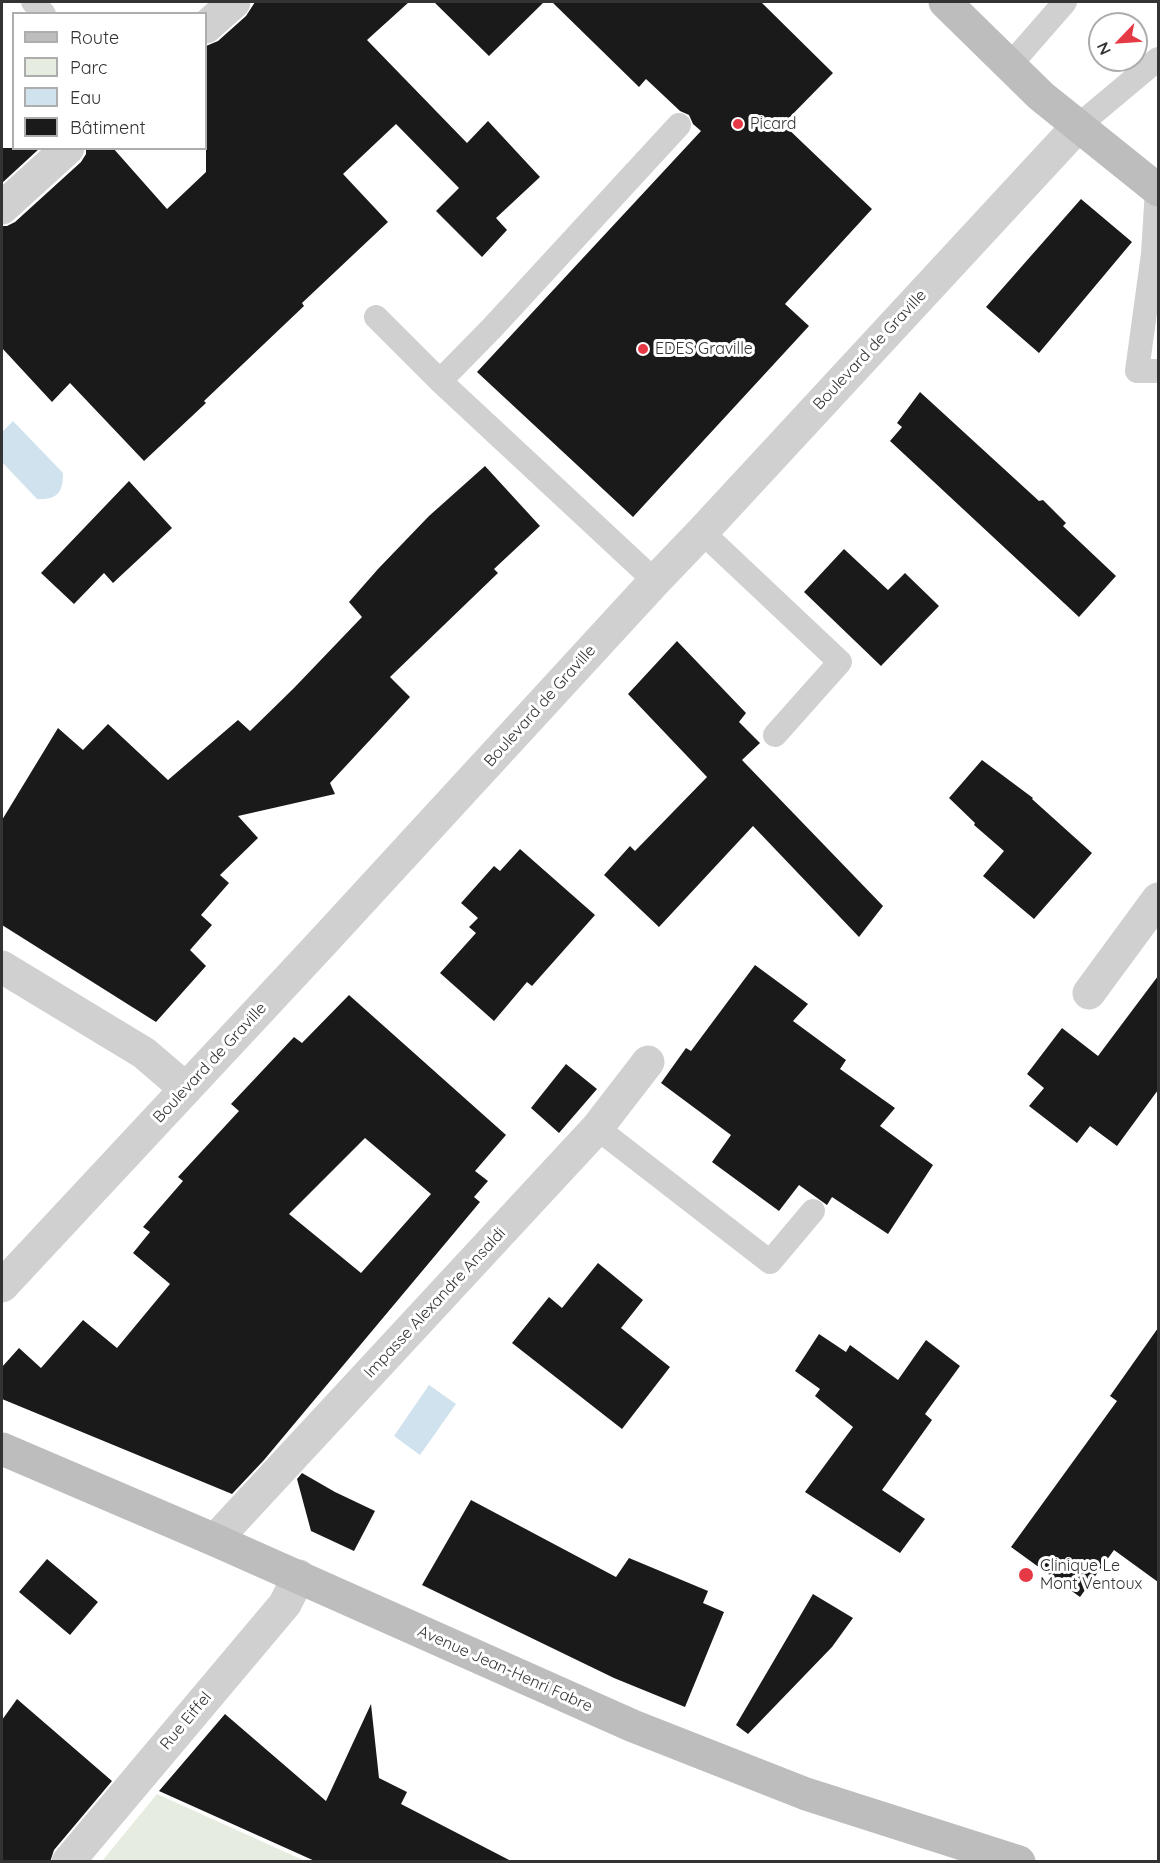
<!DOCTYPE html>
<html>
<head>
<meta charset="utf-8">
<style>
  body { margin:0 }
  #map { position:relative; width:1160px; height:1863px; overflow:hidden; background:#fff; font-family:Quicksand,sans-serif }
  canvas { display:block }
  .frame { position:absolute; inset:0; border:3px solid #333; pointer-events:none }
  .legend { position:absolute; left:12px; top:12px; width:195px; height:138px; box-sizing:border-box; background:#fff; border:2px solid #adadad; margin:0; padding:8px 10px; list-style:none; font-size:18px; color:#333 }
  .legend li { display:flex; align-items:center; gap:12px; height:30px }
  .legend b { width:30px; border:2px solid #adadad }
  .north { position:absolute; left:1088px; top:12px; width:60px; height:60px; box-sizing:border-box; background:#fff; border:2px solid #adadad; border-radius:50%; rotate:245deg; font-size:16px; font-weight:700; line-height:24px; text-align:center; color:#333 }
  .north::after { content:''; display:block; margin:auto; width:21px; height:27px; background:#e63946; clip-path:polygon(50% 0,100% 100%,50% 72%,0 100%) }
</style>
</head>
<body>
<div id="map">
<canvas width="1160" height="1863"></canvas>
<div class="frame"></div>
<ul class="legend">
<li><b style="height:8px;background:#bdbdbd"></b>Route</li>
<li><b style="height:16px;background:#e6ecdf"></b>Parc</li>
<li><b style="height:16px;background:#cfe2ee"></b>Eau</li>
<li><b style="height:16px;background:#1a1a1a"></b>Bâtiment</li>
</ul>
<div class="north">N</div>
</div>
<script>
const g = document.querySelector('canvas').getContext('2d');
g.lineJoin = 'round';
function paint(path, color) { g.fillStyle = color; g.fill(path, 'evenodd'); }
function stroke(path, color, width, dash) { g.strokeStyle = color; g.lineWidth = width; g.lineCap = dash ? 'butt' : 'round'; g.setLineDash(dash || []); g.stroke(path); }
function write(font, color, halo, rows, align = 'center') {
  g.font = font + ' Quicksand,sans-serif'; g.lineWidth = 6; g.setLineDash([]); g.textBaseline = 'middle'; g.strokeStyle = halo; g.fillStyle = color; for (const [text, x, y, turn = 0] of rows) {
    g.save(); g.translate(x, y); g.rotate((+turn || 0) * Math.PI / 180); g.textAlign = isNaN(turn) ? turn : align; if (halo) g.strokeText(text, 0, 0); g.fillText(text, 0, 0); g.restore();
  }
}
paint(new Path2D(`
  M 157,1794 L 305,1861 L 102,1861 Z`), '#e6ecdf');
paint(new Path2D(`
  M 13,421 L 63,473 C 63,493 57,500 37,499 L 2,462 L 2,432 Z
  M 429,1385 L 456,1404 L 420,1455 L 394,1436 Z`), '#cfe2ee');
paint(new Path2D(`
  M 255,2 L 409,2 L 367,40 L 467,143 L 488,121 L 540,177 L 496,218 L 507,230 L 482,257 L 436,211 L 459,188 L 396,124 L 343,174 L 388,222 L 302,303 L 304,306 L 204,401 L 206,403 L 144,461 L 70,383 L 52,402 L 2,348 L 2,226 L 7,226 L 15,222 L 81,162 L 86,154 L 86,148 L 113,148 L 167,209 L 206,172 L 206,46 L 218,41 L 246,16 Z
  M 434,2 L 544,2 L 489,56 Z
  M 552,2 L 761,2 L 833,73 L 783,124 L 872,209 L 785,304 L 809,326 L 633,517 L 477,372 L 701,131 L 693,124 L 689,115 L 680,111 L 646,79 L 639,87 Z
  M 2,148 L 40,148 L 2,183 Z
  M 1081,199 L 1132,242 L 1039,353 L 986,307 Z
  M 920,392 L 1039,501 L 1043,500 L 1066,523 L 1063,526 L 1116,576 L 1079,617 L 890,441 L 902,427 L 897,423 Z
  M 485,466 L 540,526 L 494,569 L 498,573 L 390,677 L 410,697 L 330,783 L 335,794 L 238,816 L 258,838 L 220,875 L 229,883 L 201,915 L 212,925 L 190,950 L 206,966 L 156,1022 L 2,925 L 2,820 L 58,728 L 83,750 L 108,724 L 168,780 L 238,720 L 250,731 L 294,688 L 362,617 L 349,602 L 378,569 L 429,516 Z
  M 129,481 L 172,528 L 113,583 L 104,573 L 74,604 L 41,573 Z
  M 844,549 L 888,590 L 905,573 L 939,606 L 881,666 L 804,592 Z
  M 677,641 L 746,713 L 739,722 L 760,743 L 742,760 L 883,906 L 859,937 L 753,826 L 659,927 L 604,875 L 630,846 L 635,851 L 707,777 L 628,694 Z
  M 982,760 L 1033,798 L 1032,799 L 1092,853 L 1034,919 L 983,876 L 1004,851 L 974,825 L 975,823 L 949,798 Z
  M 520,849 L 595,915 L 532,986 L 527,982 L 494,1021 L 440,973 L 476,933 L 469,927 L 478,918 L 461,903 L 494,866 L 500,871 Z
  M 755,965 L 808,1004 L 793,1021 L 846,1060 L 840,1069 L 895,1108 L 880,1126 L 933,1165 L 888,1234 L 832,1197 L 827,1205 L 799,1185 L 779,1211 L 712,1162 L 731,1135 L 661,1083 L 686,1048 L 691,1051 Z
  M 1158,976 L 1158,1090 L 1117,1146 L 1090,1126 L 1077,1143 L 1029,1106 L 1044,1088 L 1027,1074 L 1062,1028 L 1098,1056 Z
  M 349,995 L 506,1135 L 475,1171 L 488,1181 L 474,1197 L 480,1202 L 264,1460 L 232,1494 L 2,1399 L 2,1367 L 19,1348 L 41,1368 L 83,1320 L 117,1348 L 170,1284 L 133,1253 L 150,1232 L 143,1227 L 183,1181 L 178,1177 L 239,1111 L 231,1104 L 294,1037 L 302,1043 ZM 365,1138 L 431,1194 L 361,1273 L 289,1214 Z
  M 566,1064 L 597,1089 L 559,1133 L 531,1108 Z
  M 598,1263 L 643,1300 L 621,1328 L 670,1367 L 622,1429 L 512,1343 L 549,1297 L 562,1308 Z
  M 1158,1328 L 1158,1582 L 1114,1550 L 1080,1597 L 1011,1547 L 1117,1401 L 1110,1396 Z
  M 819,1334 L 846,1352 L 850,1345 L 898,1380 L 926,1340 L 960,1366 L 925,1414 L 932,1420 L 882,1490 L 925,1519 L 900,1553 L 805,1492 L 853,1427 L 815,1396 L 820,1389 L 795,1371 Z
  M 302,1473 L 335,1492 L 375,1511 L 354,1551 L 311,1531 L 297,1479 Z
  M 471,1500 L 616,1577 L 629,1558 L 708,1591 L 703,1603 L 724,1612 L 685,1707 L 614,1678 L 422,1585 Z
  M 47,1559 L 98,1602 L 70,1635 L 19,1592 Z
  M 813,1594 L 853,1618 L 832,1647 L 748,1734 L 736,1725 Z
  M 17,1699 L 112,1781 L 54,1850 L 50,1862 L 2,1862 L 2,1720 Z
  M 371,1704 L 379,1778 L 407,1792 L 401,1804 L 513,1862 L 317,1862 L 159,1791 L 225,1714 L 326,1801 Z`), '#1a1a1a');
stroke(new Path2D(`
  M 33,2 L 44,14
  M 1010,65 L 1065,2
  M 1078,126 L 1158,59
  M 1157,189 L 1153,254 L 1137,371 L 1158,371
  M 376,317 L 440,381 L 655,581
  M 440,381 L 492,328 L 679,125
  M 702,532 L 840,662 L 775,735
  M 597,1128 L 770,1262 L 813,1211`), '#d0d0d0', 24);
stroke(new Path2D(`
  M 206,27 L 234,2
  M 2,208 L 68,148
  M 2,967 L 144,1053 L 186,1089
  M 1089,993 L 1158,899
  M 2,1286 L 321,944 L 655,581 L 702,532 L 1078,126
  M 215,1540 L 597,1128 L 648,1062
  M 68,1862 L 285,1604 L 299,1576`), '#d0d0d0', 33);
stroke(new Path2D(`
  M 945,2 L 1041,96 L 1158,190
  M 2,1449 L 215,1540 L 633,1726 L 806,1794 L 1019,1862`), '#bdbdbd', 33);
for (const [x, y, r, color] of [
  [738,124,6,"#e63946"],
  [643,349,6,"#e63946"],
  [1026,1575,8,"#e63946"]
]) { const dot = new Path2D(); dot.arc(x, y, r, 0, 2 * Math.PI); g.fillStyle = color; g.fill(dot); stroke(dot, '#fff', 2); }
write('16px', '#333', '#fff', [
  ["Picard",750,124],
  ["EDES Graville",655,349],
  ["Clinique Le",1040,1566],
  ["Mont Ventoux",1040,1584]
], 'left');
write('16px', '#333', '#fff', [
  ["Boulevard de Graville",870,350,-47],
  ["Boulevard de Graville",540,706,-48],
  ["Boulevard de Graville",210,1063,-47],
  ["Impasse Alexandre Ansaldi",435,1303,-47],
  ["Avenue Jean-Henri Fabre",505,1669,24],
  ["Rue Eiffel",186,1721,-50]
]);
</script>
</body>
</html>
